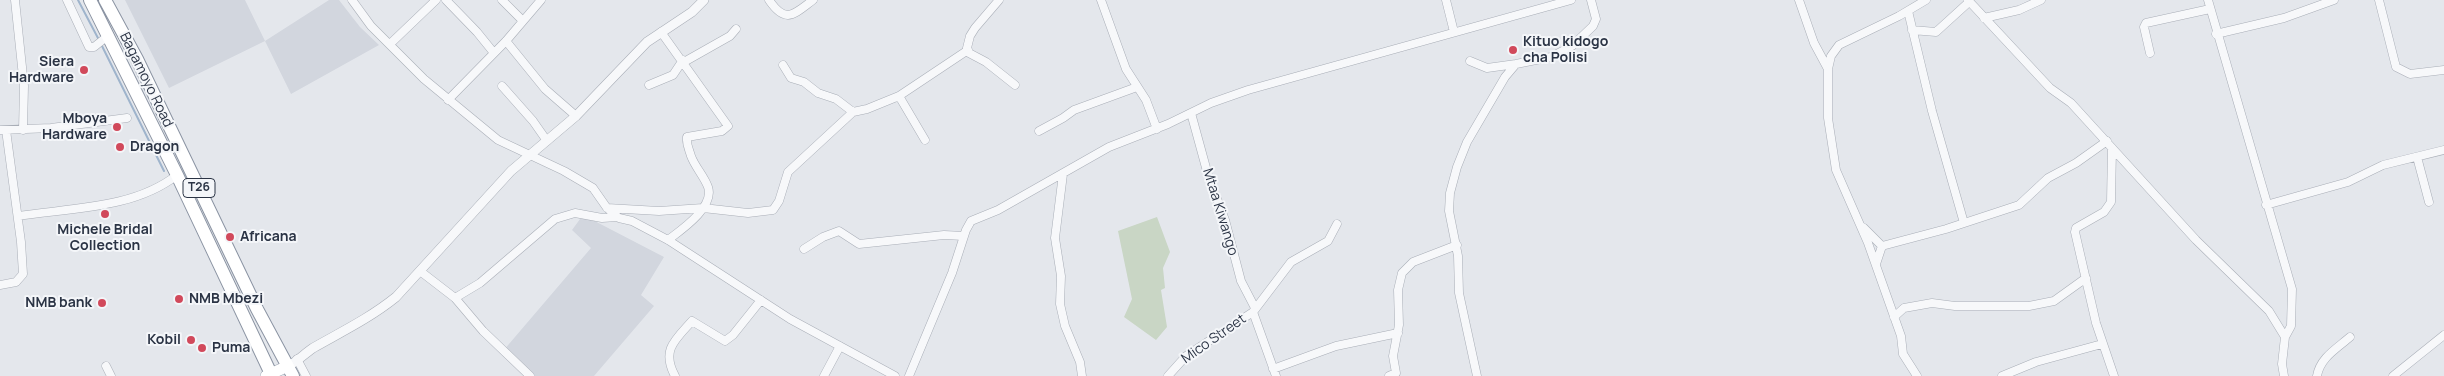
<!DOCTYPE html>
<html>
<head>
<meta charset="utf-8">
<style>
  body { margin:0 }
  canvas { display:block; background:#e4e7ec }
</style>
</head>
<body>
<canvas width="2444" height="376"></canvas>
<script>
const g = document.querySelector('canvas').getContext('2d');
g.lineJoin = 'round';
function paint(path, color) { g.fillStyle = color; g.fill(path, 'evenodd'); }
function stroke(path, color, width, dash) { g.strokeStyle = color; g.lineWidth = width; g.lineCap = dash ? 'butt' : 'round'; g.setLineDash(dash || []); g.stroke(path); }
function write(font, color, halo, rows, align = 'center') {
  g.font = font + ' Manrope,sans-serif'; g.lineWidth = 4; g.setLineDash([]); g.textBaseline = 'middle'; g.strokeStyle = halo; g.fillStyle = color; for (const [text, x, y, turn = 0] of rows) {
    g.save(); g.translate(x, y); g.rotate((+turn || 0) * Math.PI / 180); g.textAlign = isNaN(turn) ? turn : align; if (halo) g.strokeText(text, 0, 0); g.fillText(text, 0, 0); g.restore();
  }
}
paint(new Path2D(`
  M 125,0 L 245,0 L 265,41 L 329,0 L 339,0 L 360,27 L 379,45 L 291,94 L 265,41 L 169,88 Z
  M 583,215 L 664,257 L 641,295 L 654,306 L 594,376 L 535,376 L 507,349 L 503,351 L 591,248 L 572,230 Z`), '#d2d6de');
paint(new Path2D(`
  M 1157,217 L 1170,252 L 1163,268 L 1165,288 L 1161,290 L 1167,327 L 1156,340 L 1124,317 L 1132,299 L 1118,231 Z`), '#c9d6c5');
stroke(new Path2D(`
  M 78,0 L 99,40
  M 101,44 L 164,171`), '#9fb4cc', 2);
const minor = new Path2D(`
  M 15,0 L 24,86 L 23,130
  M 67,0 L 89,47 L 94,47 L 109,35
  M 352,0 L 371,26 L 424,79 L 498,140 L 564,171 L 593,188 L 607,208 L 619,218 L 632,221 L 668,240 L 790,319 L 895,376
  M 446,0 L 477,32 L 494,53
  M 502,0 L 523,21
  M 769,0 C 786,25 794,14 813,0
  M 999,0 L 975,28 L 970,36 L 967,48 L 969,53 L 986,62 L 1015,85
  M 1101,0 L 1126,69 L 1146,100 L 1157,129
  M 1446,0 L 1454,32
  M 1799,0 L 1814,43 L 1828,69
  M 1968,0 L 2050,88 L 2071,103 L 2196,240 L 2269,311 L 2285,337 L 2282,364 L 2284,376
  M 2208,0 L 2292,289 L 2291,326 L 2285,337
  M 2379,0 L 2396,67 L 2410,74 L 2444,70
  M 1908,11 L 1932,111 L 1964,223
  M 1984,18 L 2019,10 L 2041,0
  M 1912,30 L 1936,32 L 1969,2
  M 661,32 L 728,126 L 722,131 L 687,137 C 686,144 689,149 691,156 C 695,167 704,176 708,187 C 715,207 681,230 668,240
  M 2216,34 L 2284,18 L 2334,0
  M 506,41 L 545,89 L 576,116
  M 390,44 L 436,0
  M 2150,53 L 2144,27 L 2146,23 L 2210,9
  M 1470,61 L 1487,68 L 1516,64
  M 684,62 L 730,36 L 736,29
  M 783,65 L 791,78 L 804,82 L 818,93 L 836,99 L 853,112
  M 649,85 L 673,75 L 683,60
  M 502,86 L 533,121 L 547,141
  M 899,96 L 925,140
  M 448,100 L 506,41 L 541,0
  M 1191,113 L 1208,175 L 1225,220 L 1241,281 L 1255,308
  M 0,130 L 51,128 L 127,118
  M 1039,131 L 1063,118 L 1074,110 L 1137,87
  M 2112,148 L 2111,202 L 2104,212 L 2076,228 L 2075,232 L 2096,323 L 2114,376
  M 2417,157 L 2429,202
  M 1063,174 L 1055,238 L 1061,276 L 1060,304 L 1065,326 L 1080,362 L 1082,376
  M 2266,205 L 2348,182 L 2383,165 L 2444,150
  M 607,208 L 659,211 L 703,208 L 748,213 L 773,210 L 779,201 L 788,172 L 853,112 L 867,109 L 899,96 L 968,50
  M 18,216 C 70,208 134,209 177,175
  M 1864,228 L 1882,246
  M 804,249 L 823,237 L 839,231 L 859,244 L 944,235 L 964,236
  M 1876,264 L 1882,246 L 1946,229 L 2019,205 L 2048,178 L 2076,163 L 2107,141
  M 420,271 L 455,298 L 483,331 L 530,376
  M 0,285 L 16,282 L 23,274 L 21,242 L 6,130
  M 455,298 L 480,283 L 555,219 L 575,213 L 602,218 L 617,217
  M 1253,312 L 1276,376
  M 1894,317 L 1904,308 L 1932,303 L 1955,306 L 2029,306 L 2054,301 L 2086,278
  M 297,359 L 306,376
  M 106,366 L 111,376
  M 1273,369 L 1336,346 L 1398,333
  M 675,376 C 661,350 675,340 692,321 L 725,341 L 733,335 L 761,300
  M 824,376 L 840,346
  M 909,376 L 952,273 L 966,230 L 971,221 L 998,210 L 1109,147 L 1168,124 L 1211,103 L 1248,90 L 1571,0
  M 1168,376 L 1186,356 L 1253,312 L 1291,262 L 1328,241 L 1337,224
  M 1389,376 L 1396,373 L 1393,356 L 1399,325 L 1398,290 L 1402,273 L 1413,262 L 1457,245
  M 1477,376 L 1459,293 L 1458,256 L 1449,211 L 1450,193 L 1457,167 L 1467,142 L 1505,77 L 1516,64 L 1551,57 L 1572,46 L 1593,26 L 1596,19 L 1591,0
  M 1917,376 L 1903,354 L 1901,336 L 1868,243 L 1836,170 L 1828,118 L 1828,69 L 1831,56 L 1839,45 L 1899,16 L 1926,0
  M 2002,376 L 2036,362 L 2102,344
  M 2317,376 C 2320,358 2336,349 2350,337
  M 2393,376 L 2444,335`);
const tertiary = new Path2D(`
  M 288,366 C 297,362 304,354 313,348 C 341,332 370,318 396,297 L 511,171 L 576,116 L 647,42 L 692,12 L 704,0`);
const primary = new Path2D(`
  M 266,376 L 288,366`);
const trunk = new Path2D(`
  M 90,0 L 177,175 L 272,376
  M 105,0 L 137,59 L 257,309 L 293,376`);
stroke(minor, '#a9aeb7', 9);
stroke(tertiary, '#a9aeb7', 10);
stroke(primary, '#a3abb8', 12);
stroke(trunk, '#8b94a3', 14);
stroke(minor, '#f7f8fa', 8);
stroke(tertiary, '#f7f8fa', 9);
stroke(primary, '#fff', 11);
stroke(trunk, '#fff', 12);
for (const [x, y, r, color] of [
  [1513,50,5,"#d1495b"],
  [84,70,5,"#d1495b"],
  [117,127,5,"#d1495b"],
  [120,147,5,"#d1495b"],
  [105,214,5,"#d1495b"],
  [230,237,5,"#d1495b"],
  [179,299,5,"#d1495b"],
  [102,303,5,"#d1495b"],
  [191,340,5,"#d1495b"],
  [202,348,5,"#d1495b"]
]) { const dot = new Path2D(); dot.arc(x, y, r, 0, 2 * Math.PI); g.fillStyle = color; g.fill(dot); stroke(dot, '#f4f6f9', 2); }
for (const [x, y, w] of [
  [199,188,32]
]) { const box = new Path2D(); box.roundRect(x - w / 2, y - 9.5, w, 19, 4); g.fillStyle = '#f4f6f9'; g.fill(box); stroke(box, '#2b3445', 1); }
write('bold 12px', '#2b3445', null, [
  ["T26",199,188]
]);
write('bold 14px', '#2b3445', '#f4f6f9', [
  ["Kituo kidogo",1523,42],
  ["cha Polisi",1523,58],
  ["Siera",74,62,"right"],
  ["Hardware",74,78,"right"],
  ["Mboya",107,119,"right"],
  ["Hardware",107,135,"right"],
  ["Dragon",130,147],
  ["Michele Bridal",105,230,"center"],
  ["Collection",105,246,"center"],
  ["Africana",240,237],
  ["NMB Mbezi",189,299],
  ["NMB bank",92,303,"right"],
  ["Kobil",181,340,"right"],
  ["Puma",212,348]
], 'left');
write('14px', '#2b3445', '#f4f6f9', [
  ["Bagamoyo Road",146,80,64],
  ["Mtaa Kiwango",1220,212,73],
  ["Mico Street",1214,339,-35]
]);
</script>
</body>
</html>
